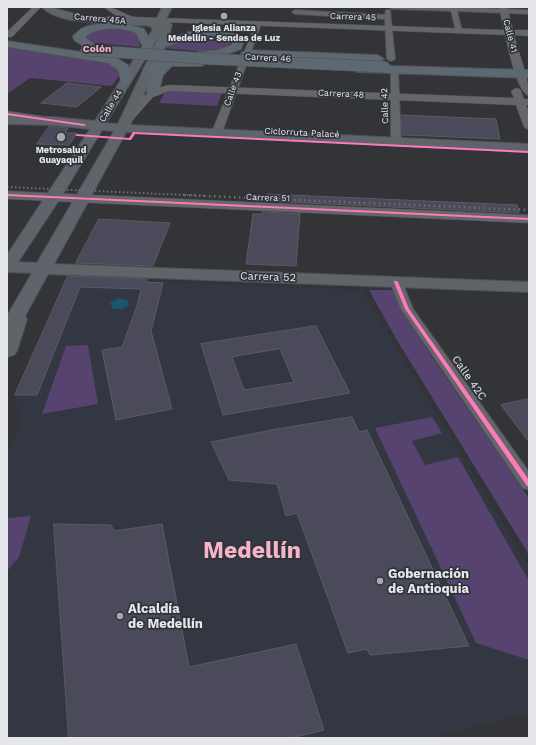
<!DOCTYPE html>
<html>
<head>
<meta charset="utf-8">
<style>
  body { margin:0 }
  #map { position:relative; width:536px; height:745px; overflow:hidden; background:#323437; font-family:"Work Sans",sans-serif }
  canvas { display:block }
  .frame { position:absolute; inset:0; border:8px solid #e5e7eb; pointer-events:none }
</style>
</head>
<body>
<div id="map">
<canvas width="536" height="745"></canvas>
<div class="frame"></div>
</div>
<script>
const g = document.querySelector('canvas').getContext('2d');
g.lineJoin = 'round';
function paint(path, color) { g.fillStyle = color; g.fill(path, 'evenodd'); }
function stroke(path, color, width, dash) { g.strokeStyle = color; g.lineWidth = width; g.lineCap = dash ? 'butt' : 'round'; g.setLineDash(dash || []); g.stroke(path); }
function write(font, color, halo, rows, align = 'center') {
  g.font = font + ' "Work Sans",sans-serif'; g.lineWidth = 3.5; g.setLineDash([]); g.textBaseline = 'middle'; g.strokeStyle = halo; g.fillStyle = color; for (const [text, x, y, turn = 0] of rows) {
    g.save(); g.translate(x, y); g.rotate((+turn || 0) * Math.PI / 180); g.textAlign = isNaN(turn) ? turn : align; if (halo) g.strokeText(text, 0, 0); g.fillText(text, 0, 0); g.restore();
  }
}
paint(new Path2D(`
  M 68,278 L 362,290 L 529,567 L 529,713 L 431,738 L 7,738 L 7,454 L 20,424 L 15,395 Z`), '#333742');
paint(new Path2D(`
  M 121,26 L 139,34 L 140,47 L 93,43 L 84,38 L 90,31 Z
  M 217,35 L 236,42 L 230,49 L 207,52 L 162,48 C 174,36 200,36 217,35 Z
  M 7,46 L 100,60 C 110,64 117,66 119,76 L 112,86 L 30,78 L 7,94 Z
  M 166,90 L 222,93 L 217,106 L 159,103 Z
  M 369,290 L 394,290 L 405,314 L 432,357 L 529,498 L 529,555 L 395,337 Z
  M 88,345 L 98,404 L 42,414 L 66,346 Z
  M 432,417 L 442,433 L 412,441 L 425,465 L 458,457 L 529,581 L 529,660 L 476,643 L 375,428 Z
  M 31,516 L 19,557 L 7,571 L 7,518 Z`), '#56436f');
paint(new Path2D(`
  M 119,298 L 128,300 L 129,305 L 122,309 L 113,309 L 110,303 Z`), '#1a566e');
const building = new Path2D(`
  M 67,83 L 101,87 L 77,107 L 41,103 Z
  M 401,115 L 496,119 L 500,139 L 403,135 Z
  M 50,126 L 68,128 L 65,133 L 77,133 L 69,145 L 37,144 Z
  M 267,194 L 517,205 L 519,213 L 265,201 Z
  M 263,212 L 300,214 L 296,266 L 246,264 L 253,214 L 262,214 Z
  M 99,219 L 170,223 L 153,266 L 76,263 Z
  M 68,276 L 147,279 L 146,282 L 163,283 L 151,331 L 172,409 L 116,420 L 102,350 L 122,347 L 137,306 L 141,289 L 80,287 L 37,395 L 15,395 Z
  M 316,326 L 350,393 L 223,415 L 201,344 ZM 280,349 L 294,382 L 244,390 L 232,357 Z
  M 529,399 L 529,442 L 501,405 Z
  M 352,417 L 359,432 L 367,430 L 469,646 L 370,655 L 367,649 L 348,653 L 297,513 L 286,516 L 277,484 L 229,480 L 211,442 L 277,429 Z
  M 54,524 L 111,525 L 114,531 L 162,524 L 189,667 L 296,644 L 324,730 L 291,738 L 69,738 Z`);
paint(building, '#4b4a5a');
stroke(building, '#5b5c5e', 1);
const minor = new Path2D(`
  M 389,7 L 456,7 L 529,10 L 529,14 L 457,11 L 462,31 L 459,33 L 456,31 L 451,11 L 392,9 Z
  M 386,10 L 390,10 L 395,59 L 391,61 L 387,59 L 385,19 L 295,14 L 292,12 L 295,10 L 385,15 Z
  M 256,23 L 261,24 L 222,132 L 217,135 L 214,134 L 212,132 Z
  M 391,68 L 398,70 L 401,141 L 396,144 L 391,141 Z
  M 396,278 L 402,282 L 413,309 L 529,472 L 529,490 L 523,488 L 401,309 L 390,282 Z`);
const tertiary = new Path2D(`
  M 33,7 L 41,7 L 12,37 L 7,37 L 7,32 Z
  M 104,7 C 116,7 123,14 134,17 L 504,30 L 499,7 L 507,7 L 513,30 L 529,30 L 529,36 L 514,35 C 519,55 529,77 529,96 C 517,93 508,47 505,35 L 134,21 L 119,18 Z
  M 169,85 L 514,98 L 511,91 L 516,88 L 520,89 L 524,99 L 529,99 L 529,105 L 526,105 L 529,112 L 529,130 L 524,127 L 516,105 L 169,91 L 153,97 L 130,123 L 122,123 L 121,121 L 122,119 C 136,101 146,90 169,85 Z
  M 7,111 L 41,116 L 46,119 L 41,122 L 7,117 Z
  M 7,191 L 529,215 L 529,223 L 7,199 Z`);
const secondary = new Path2D(`
  M 42,7 C 57,7 70,14 85,16 C 108,19 135,14 157,22 L 156,20 L 162,7 L 172,7 L 166,19 L 172,25 L 166,45 L 130,125 L 529,144 L 529,152 L 126,132 L 54,264 L 529,282 L 529,292 L 48,274 L 25,316 L 27,319 L 17,351 L 14,355 L 7,357 L 7,316 L 32,273 L 7,272 L 7,255 L 90,129 L 53,125 L 7,124 L 7,116 L 53,117 L 95,121 L 153,29 L 150,26 C 125,23 60,27 42,7 ZM 159,36 L 118,124 L 106,123 ZM 102,130 L 114,131 L 37,263 L 18,262 L 61,197 Z`);
const primary = new Path2D(`
  M 109,22 L 126,23 L 144,29 L 154,47 L 148,50 L 144,49 L 136,33 C 120,27 99,26 85,37 L 95,45 L 93,47 L 85,47 L 74,40 L 73,36 L 81,29 L 88,26 Z
  M 212,30 L 236,34 L 244,41 L 241,49 C 231,53 204,63 196,54 L 198,52 L 218,50 L 232,45 L 232,42 C 212,26 181,43 161,48 L 155,45 L 157,43 L 189,32 Z
  M 7,41 L 115,57 L 128,65 L 132,81 L 126,85 L 122,84 L 118,70 L 108,63 L 7,47 Z
  M 247,50 L 378,55 L 384,59 L 378,63 L 243,55 L 241,53 Z
  M 169,58 L 202,58 L 208,62 L 202,66 L 172,66 L 163,75 L 158,95 L 148,95 C 144,87 149,78 153,72 L 149,73 L 143,69 L 145,66 Z
  M 360,65 L 529,70 L 529,78 L 356,72 L 354,69 Z`);
stroke(minor, '#4f5154', 2);
stroke(tertiary, '#4f5154', 1);
stroke(secondary, '#4f5154', 2);
stroke(primary, '#4f5154', 2);
paint(minor, '#656669');
paint(tertiary, '#656669');
paint(secondary, '#5e6469');
paint(primary, '#5e6870');
stroke(new Path2D(`
  M 7,187 L 207,196`), '#6e6f71', 2, [1.5, 2.5]);
stroke(new Path2D(`
  M 184,195 L 529,210`), '#6e6f71', 2.5, [1.5, 3.5]);
const primaryBridge = new Path2D(`
  M 86,50 L 210,59 L 385,67`);
stroke(primaryBridge, '#4f5154', 12, []);
stroke(primaryBridge, '#5e6870', 11);
paint(new Path2D(`
  M 7,113 L 84,124 L 86,125 L 84,126 L 7,115 Z
  M 133,132 L 529,151 L 529,153 L 135,134 L 131,140 L 130,140 L 77,136 L 75,135 L 77,134 L 129,138 Z
  M 7,194 L 529,218 L 529,220 L 7,196 Z
  M 394,281 L 396,281 L 398,282 L 409,309 L 529,480 L 529,486 L 527,486 L 405,309 L 394,282 Z`), '#fd7abc');
for (const [x, y, r, color] of [
  [224,16,4,"#a6a8ac"],
  [61,137,5,"#a6a8ac"],
  [380,581,4,"#a6a8ac"],
  [120,616,4,"#a6a8ac"]
]) { const dot = new Path2D(); dot.arc(x, y, r, 0, 2 * Math.PI); g.fillStyle = color; g.fill(dot); stroke(dot, '#303339', 1.5); }
write('9px', '#e5e7eb', '#303339', [
  ["Carrera 45",353,17,2],
  ["Carrera 45A",100,19,5],
  ["Calle 41",510,36,76],
  ["Carrera 46",268,58,3],
  ["Calle 43",233,89,-70],
  ["Carrera 48",341,94,3],
  ["Calle 44",111,106,-59],
  ["Calle 42",385,106,-92],
  ["Ciclorruta Palacé",302,133,3],
  ["Carrera 51",268,198,2]
]);
write('bold 9px', '#e5e7eb', '#303339', [
  ["Iglesia Alianza",224,28],
  ["Medellín - Sendas de Luz",224,38],
  ["Metrosalud",61,150],
  ["Guayaquil",61,160]
]);
write('bold 10px', '#f5b4c7', '#303339', [
  ["Colón",97,49]
]);
write('11px', '#e5e7eb', '#303339', [
  ["Carrera 52",268,277,2],
  ["Calle 42C",469,378,55]
]);
write('bold 13px', '#e5e7eb', '#303339', [
  ["Gobernación",388,574],
  ["de Antioquia",388,589],
  ["Alcaldía",128,609],
  ["de Medellín",128,624]
], 'left');
write('bold 23px', '#f5b4c7', '#303339', [
  ["Medellín",252,551]
]);
</script>
</body>
</html>
